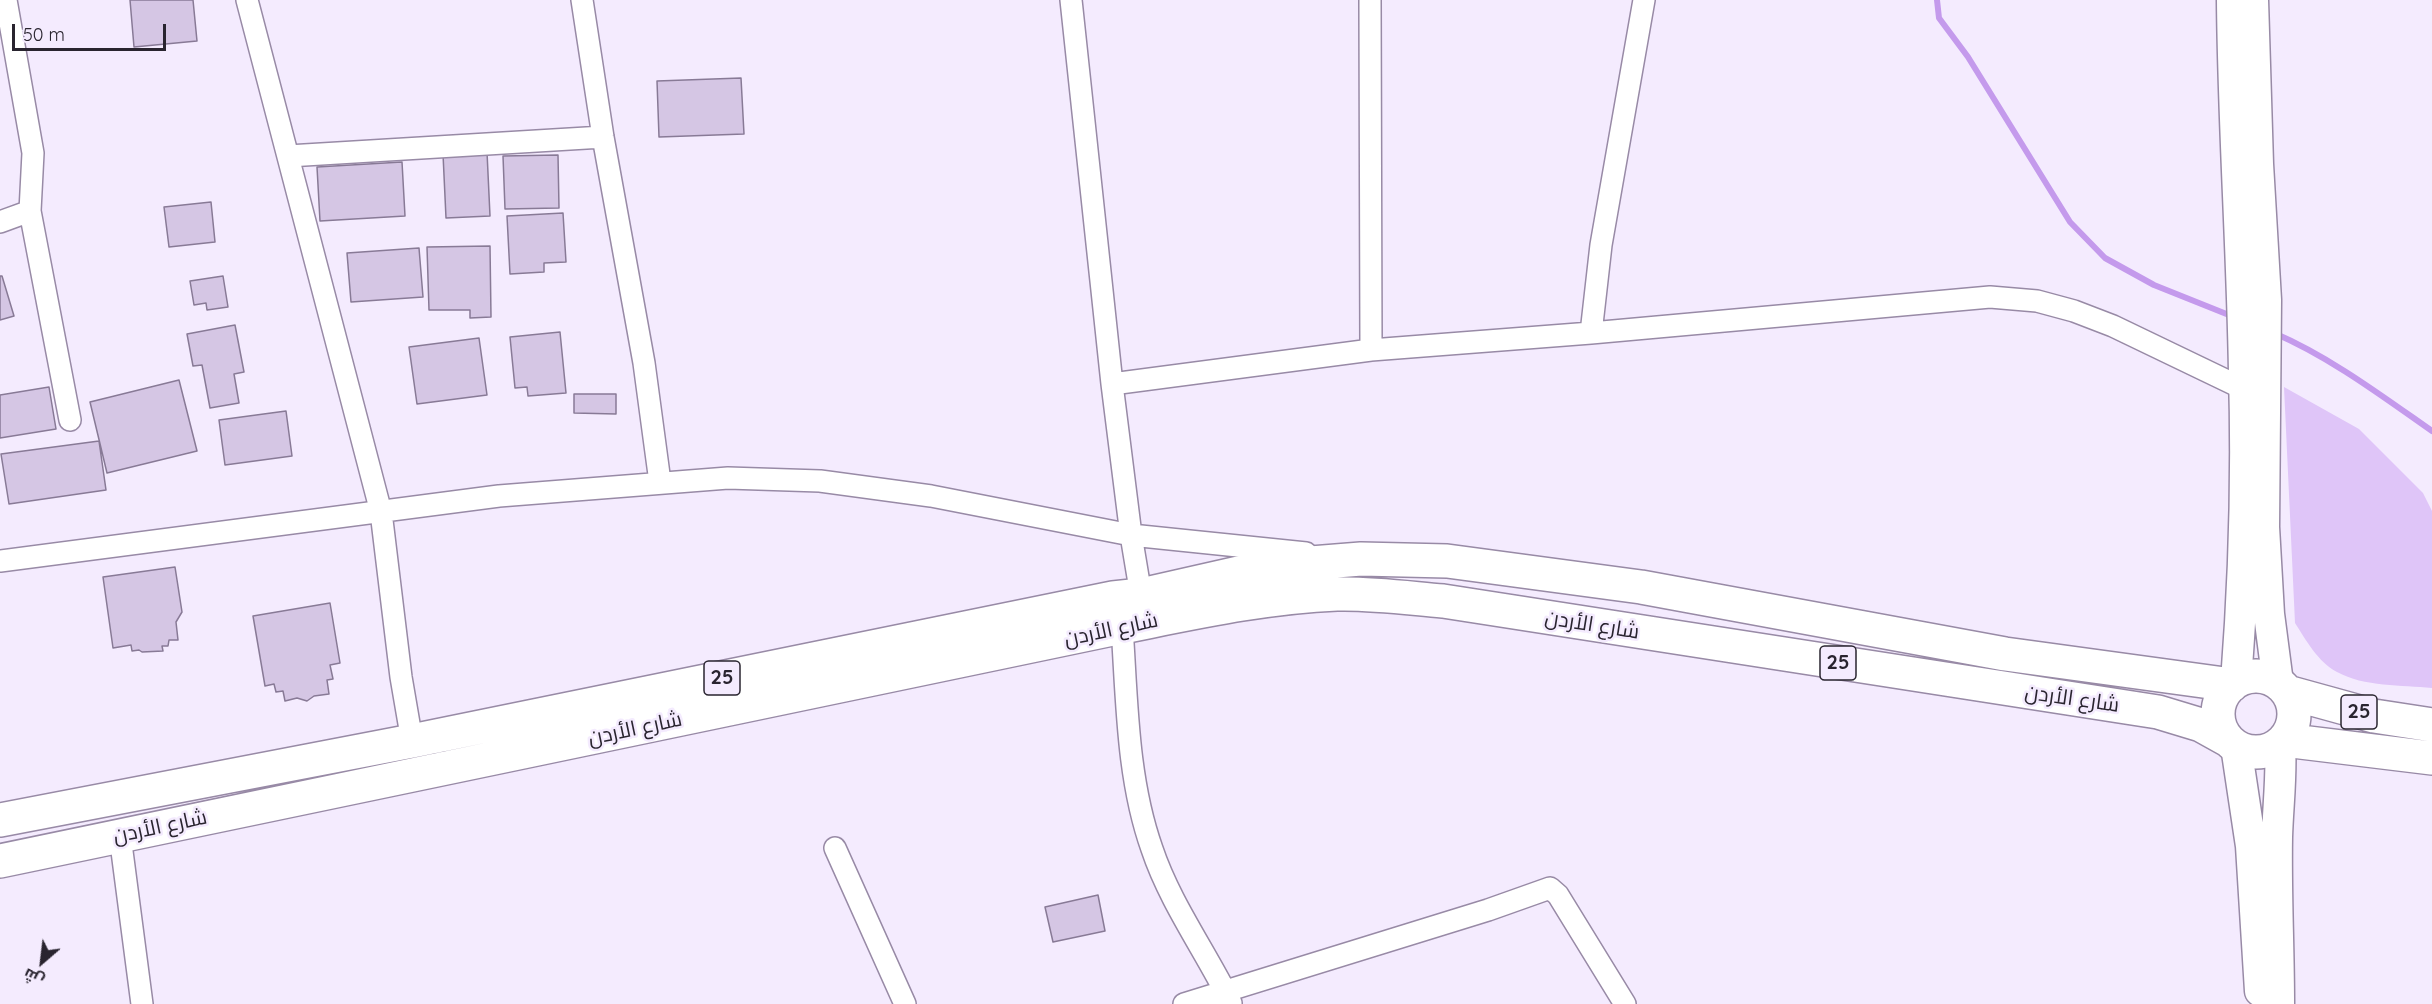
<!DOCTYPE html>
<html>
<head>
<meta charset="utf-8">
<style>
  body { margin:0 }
  #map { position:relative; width:2432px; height:1004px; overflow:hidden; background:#f4ebfe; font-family:Quicksand,Cairo,sans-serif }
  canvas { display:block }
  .north { position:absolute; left:12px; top:932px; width:60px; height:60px; -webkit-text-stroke:4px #f4ebfe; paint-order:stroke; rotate:208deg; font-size:16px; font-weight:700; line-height:24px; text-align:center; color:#29242f }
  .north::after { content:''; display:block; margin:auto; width:21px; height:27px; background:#29242f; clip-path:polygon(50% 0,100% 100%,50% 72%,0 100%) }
  .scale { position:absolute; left:12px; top:24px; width:154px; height:27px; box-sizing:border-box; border:3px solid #29242f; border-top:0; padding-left:8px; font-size:18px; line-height:21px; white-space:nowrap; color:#29242f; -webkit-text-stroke:4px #f4ebfe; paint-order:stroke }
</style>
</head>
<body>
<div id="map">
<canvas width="2432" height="1004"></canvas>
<div class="north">ش</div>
<div class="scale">50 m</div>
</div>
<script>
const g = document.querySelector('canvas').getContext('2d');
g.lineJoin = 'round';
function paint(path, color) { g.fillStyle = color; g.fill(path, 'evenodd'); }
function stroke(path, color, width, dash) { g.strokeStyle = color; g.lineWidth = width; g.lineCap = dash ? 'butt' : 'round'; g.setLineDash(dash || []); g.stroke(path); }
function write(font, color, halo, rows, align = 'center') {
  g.font = font + ' Quicksand,Cairo,sans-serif'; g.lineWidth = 5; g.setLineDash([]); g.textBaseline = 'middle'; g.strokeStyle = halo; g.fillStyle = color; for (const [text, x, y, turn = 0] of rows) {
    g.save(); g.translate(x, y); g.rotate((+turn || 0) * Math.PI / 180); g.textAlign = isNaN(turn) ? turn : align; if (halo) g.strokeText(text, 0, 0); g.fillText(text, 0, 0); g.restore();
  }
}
paint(new Path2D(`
  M 2284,387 L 2359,429 L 2423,493 L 2432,511 L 2432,688 C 2402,685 2364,687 2337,672 C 2318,662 2306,640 2295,623 Z`), '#dfc5f8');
stroke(new Path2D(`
  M 1937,0 L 1939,18 L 1968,57 L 2070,222 L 2105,258 L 2154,285 L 2234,317
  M 2274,333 C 2330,357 2382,396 2432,431`), '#c49aec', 6);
const building = new Path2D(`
  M 130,0 L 193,0 L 197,41 L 134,47 Z
  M 741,78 L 744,134 L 659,137 L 657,81 Z
  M 487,152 L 490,216 L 446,218 L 443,154 Z
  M 558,155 L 559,208 L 505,209 L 503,156 Z
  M 402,162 L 405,216 L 320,221 L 317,167 Z
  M 211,202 L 215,242 L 169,247 L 164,207 Z
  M 563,213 L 566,262 L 544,263 L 544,272 L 510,274 L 507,216 Z
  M 490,246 L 491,317 L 470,318 L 470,310 L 429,310 L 427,247 Z
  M 419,248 L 423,297 L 351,302 L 347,253 Z
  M 0,276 L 2,276 L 14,316 L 0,320 Z
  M 223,276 L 228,307 L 207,310 L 206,303 L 194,305 L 190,281 Z
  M 235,325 L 244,372 L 234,374 L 239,403 L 210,408 L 202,365 L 193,366 L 187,334 Z
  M 560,332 L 566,393 L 528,396 L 527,387 L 515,388 L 510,337 Z
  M 479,338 L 487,395 L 417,404 L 409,347 Z
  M 179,380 L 197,451 L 107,473 L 90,402 Z
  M 49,387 L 56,429 L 0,438 L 0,395 Z
  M 574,394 L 616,394 L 616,414 L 574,413 Z
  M 286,411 L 292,456 L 225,465 L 219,420 Z
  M 99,441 L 106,490 L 9,504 L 1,454 Z
  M 175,567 L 182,612 L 176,622 L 178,640 L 169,640 L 168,646 L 162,646 L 163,651 L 142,652 L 139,650 L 132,651 L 131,645 L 113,648 L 103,577 Z
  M 330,603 L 340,663 L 330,665 L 333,679 L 327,680 L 329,694 L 314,696 L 307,701 L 297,698 L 285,701 L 283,691 L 276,692 L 274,684 L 265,686 L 253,616 Z
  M 1098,895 L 1105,931 L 1053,942 L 1045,907 Z`);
paint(building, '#d5c6e4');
stroke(building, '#887a96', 1.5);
const street = new Path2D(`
  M 6,0 L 33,153 L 30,211
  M 247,0 L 381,512 L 401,677 L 412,741
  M 582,0 L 603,137 L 644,363 L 660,482
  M 1071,0 L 1112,384 L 1131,535 L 1141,595
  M 1370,0 L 1371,350
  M 288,156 L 603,137
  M 0,222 L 30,211 L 70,420
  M 1591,333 L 1601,245 L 1644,0
  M 1112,384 L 1371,350 L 1591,333 L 1990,297 L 2037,301 L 2074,311 L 2113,326 L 2244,389 L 2256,390
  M 0,561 L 499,496 L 728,478 L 820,481 L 931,496 L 1131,535 L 1306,553
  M 1122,627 C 1127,700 1127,779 1152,849 C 1170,903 1206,952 1231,1003
  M 120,836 L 142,1004
  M 835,848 L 905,1004
  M 1184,1004 L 1488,910 L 1550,888 L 1558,895 L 1625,1004`);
const secondary = new Path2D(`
  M 2232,0 C 2233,124 2242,248 2244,373 C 2247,475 2244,579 2236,682
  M 2253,0 L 2258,164 L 2266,300 L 2264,527 L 2269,614 L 2278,683
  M 2236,746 L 2251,846 L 2260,991
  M 2279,1004 C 2279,948 2276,893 2277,837 C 2278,805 2282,775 2280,744`);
const highway = new Path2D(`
  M2218 714a38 38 0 1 1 76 0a38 38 0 1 1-76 0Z
  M 2287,692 L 2374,716 L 2432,725
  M 2284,740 L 2432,758
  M 0,820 L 412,741 L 1113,598 L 1141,595 L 1247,571 L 1311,563 L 1361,559 L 1447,561 L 1641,587 L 2005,654 L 2232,685
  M 0,861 L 1122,627 C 1193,613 1264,597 1337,594 C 1372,593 1408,598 1443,601 L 2158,712 L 2201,725 L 2228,740`);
stroke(street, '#988aa6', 24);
stroke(secondary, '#988aa6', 33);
stroke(highway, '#988aa6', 36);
stroke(street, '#fff', 21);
stroke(secondary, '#fff', 30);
stroke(highway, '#fff', 33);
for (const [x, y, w] of [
  [1838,663,36],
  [722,678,36],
  [2359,712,36]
]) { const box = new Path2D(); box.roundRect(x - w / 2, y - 17, w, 34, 4.5); g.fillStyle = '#f4ebfe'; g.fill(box); stroke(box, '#29242f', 1.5); }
write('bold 20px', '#29242f', null, [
  ["25",1838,663],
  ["25",722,678],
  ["25",2359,712]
]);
write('21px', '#29242f', '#f4ebfe', [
  ["شارع الأردن",1592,625,9],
  ["شارع الأردن",1111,630,-12],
  ["شارع الأردن",2072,699,8],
  ["شارع الأردن",635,729,-12],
  ["شارع الأردن",160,827,-12]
]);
</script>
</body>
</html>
